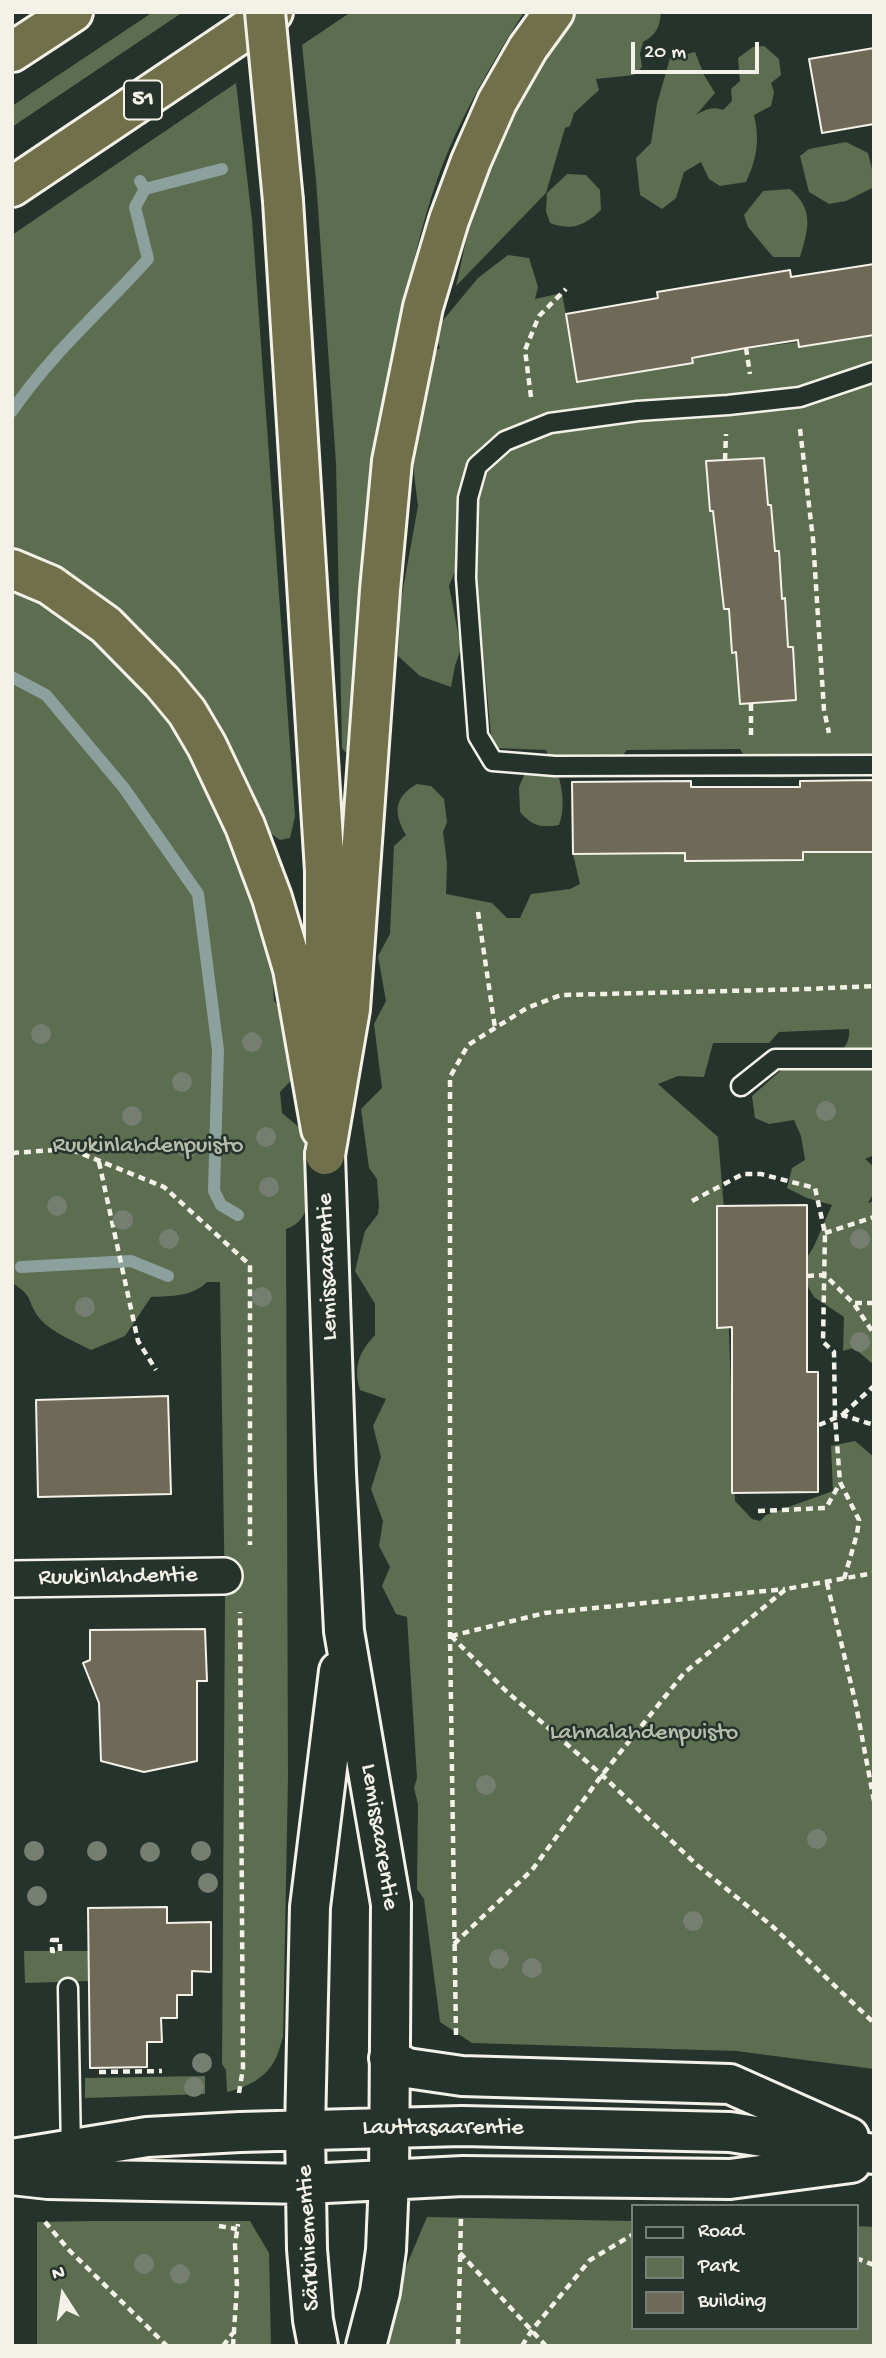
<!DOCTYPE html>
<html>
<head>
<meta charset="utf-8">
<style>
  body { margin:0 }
  #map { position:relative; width:886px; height:2358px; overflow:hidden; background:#26332d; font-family:"Gochi Hand",sans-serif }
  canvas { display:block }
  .frame { position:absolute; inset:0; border:14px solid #f4f1e8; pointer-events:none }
  .legend { position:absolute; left:631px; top:2204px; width:228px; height:126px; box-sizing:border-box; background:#26332d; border:2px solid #787f78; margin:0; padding:9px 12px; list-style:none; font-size:21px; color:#f4f1e8 }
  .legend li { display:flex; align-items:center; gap:14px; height:35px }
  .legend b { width:35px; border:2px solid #787f78 }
  .north { position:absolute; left:28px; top:2260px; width:70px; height:70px; -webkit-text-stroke:5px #26332d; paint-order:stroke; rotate:348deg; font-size:19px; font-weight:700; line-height:28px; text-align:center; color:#f4f1e8 }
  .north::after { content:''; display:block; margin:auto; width:24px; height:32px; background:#f4f1e8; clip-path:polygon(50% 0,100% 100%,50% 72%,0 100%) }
  .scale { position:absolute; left:631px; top:42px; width:128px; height:32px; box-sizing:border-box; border:4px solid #f4f1e8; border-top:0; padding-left:9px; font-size:21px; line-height:24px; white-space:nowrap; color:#f4f1e8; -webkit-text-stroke:5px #26332d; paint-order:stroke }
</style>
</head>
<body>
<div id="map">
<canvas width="886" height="2358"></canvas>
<div class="frame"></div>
<ul class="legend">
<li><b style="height:9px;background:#26332d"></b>Road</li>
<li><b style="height:19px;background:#5c6d50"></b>Park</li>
<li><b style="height:19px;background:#6f6a57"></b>Building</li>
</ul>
<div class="north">N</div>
<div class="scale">20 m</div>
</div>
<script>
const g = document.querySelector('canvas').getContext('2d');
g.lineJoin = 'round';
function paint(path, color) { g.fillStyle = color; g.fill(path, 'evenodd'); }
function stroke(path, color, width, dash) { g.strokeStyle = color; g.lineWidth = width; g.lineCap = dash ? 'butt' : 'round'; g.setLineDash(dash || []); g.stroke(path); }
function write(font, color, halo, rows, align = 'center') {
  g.font = font + ' "Gochi Hand",sans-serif'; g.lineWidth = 5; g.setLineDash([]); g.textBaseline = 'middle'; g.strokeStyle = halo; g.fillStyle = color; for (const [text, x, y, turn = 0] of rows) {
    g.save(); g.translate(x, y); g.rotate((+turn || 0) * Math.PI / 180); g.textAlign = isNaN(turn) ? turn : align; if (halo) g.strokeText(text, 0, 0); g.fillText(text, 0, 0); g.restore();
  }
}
paint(new Path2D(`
  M 153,12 L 183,12 L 12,127 L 12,106 Z
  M 351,12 L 524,12 C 491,64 459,119 438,177 C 402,280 391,387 381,495 C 373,578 364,661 356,743 L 348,755 L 342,748 L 336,463 L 316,180 L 302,45 Z
  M 573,12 L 661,12 C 660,27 656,35 643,42 L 640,54 L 642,67 L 634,75 L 596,79 L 599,90 L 574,113 L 570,126 L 565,128 L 546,193 L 456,286 L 477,191 L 516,104 Z
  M 764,46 L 779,59 L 781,75 L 771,83 L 774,92 L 771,106 L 754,115 C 760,141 757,158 746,182 L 720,186 L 709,179 L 701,162 L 684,172 L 676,198 L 662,209 L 640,195 L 636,158 L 651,143 L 657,104 L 670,58 L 695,52 L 704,75 L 715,93 L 696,115 C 705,110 712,106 723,110 L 732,101 L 731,89 L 740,81 L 738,58 L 753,47 Z
  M 236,83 L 252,220 L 295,816 L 290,838 L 280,840 L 270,833 L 263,813 L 233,753 L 197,698 L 153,644 L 64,570 L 12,547 L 12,235 Z
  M 846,142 L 868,153 L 872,169 L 872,188 L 846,201 L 829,204 L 809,192 L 800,156 L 809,149 Z
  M 567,174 L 586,175 L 600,190 L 601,210 C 584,226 572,231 550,223 L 546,211 L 547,193 Z
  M 790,189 C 815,210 808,230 800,257 L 773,257 L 748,227 L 744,215 L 763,191 Z
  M 508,255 L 529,258 L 538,287 L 535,299 L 562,293 L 578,382 L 693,363 L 692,358 C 753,347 812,339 874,335 L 874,774 C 835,774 796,779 757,777 L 740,749 L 627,750 L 621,757 L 589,770 L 550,760 L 546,750 L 495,748 L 491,735 L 475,565 L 462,533 L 455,571 L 449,586 L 461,648 L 455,666 L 451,687 L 420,676 L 398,656 L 401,600 L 418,506 L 414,474 L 414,445 L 431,353 L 440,348 L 434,331 L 478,278 Z
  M 12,590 L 56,609 L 115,657 L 180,735 L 227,816 L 253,896 L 272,968 L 274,1001 L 296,1028 L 303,1068 L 280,1092 L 282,1113 L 305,1132 C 306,1146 303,1159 304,1173 C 304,1181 305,1174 308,1183 C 313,1202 304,1224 286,1229 L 288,1778 L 283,2037 C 281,2042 280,2048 278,2053 C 270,2076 249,2087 227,2092 L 226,2070 L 222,2064 L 225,1603 L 220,1282 L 207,1282 C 192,1297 171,1296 151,1297 L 125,1336 L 91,1350 C 74,1341 48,1331 37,1315 C 26,1298 34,1298 14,1284 L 12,1285 Z
  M 526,771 L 558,774 C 563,791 565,809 559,825 C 541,828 532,826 520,812 L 519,787 Z
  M 417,784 L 431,786 L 444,799 L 447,822 L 443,832 L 447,864 L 446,894 L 492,903 L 507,918 L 520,918 L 531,894 L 570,889 L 580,884 L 573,854 L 685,853 L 685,861 L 803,860 L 803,852 L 874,852 L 874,1155 L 865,1159 L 874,1167 L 874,1193 L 868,1203 L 874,1201 L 874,1365 L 854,1348 L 843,1351 L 844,1317 L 814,1297 L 799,1271 L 814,1246 L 832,1205 L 807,1198 L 787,1188 L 792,1168 L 805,1160 L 801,1136 L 794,1120 L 769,1124 L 755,1118 L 752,1096 L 798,1055 L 826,1064 C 838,1054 851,1046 849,1029 L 779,1032 L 769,1043 L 713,1043 L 704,1077 L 678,1076 L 658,1084 L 718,1137 L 725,1221 L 735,1501 L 752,1519 L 760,1521 L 766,1515 L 833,1491 L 831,1446 L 855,1441 L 874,1457 L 874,2069 L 736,2051 L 472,2043 L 440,2022 L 424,1899 L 417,1889 L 418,1804 L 414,1788 L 417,1778 L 407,1617 L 396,1614 L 382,1586 L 390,1567 L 379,1546 L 383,1521 L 371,1489 L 381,1457 L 373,1426 L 386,1399 L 360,1390 C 353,1367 359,1352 375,1335 L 375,1304 L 355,1271 L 365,1231 L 378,1214 L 379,1206 L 377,1179 L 369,1168 L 361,1109 L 382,1088 L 374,1024 L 386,1001 L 378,956 L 390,934 L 394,846 L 406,835 C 393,813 394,797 417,784 Z
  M 24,1951 L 89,1951 L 90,1981 L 25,1983 Z
  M 205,2076 L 205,2094 L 85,2098 L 85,2078 Z
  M 427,2217 L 632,2221 L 632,2328 L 856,2328 L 856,2226 L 874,2227 L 874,2346 L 386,2346 L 386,2314 Z
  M 91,2221 L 250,2221 L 269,2253 L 271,2346 L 37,2346 L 37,2222 Z`), '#5c6d50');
stroke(new Path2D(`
  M 140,181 L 145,189 L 222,169
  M 12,411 C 51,354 102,310 148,259 L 135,207 L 145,189
  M 12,677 L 46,695 L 124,788 L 198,894 L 218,1050 L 214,1191 L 221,1205 L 238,1215
  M 21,1267 L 131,1261 L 168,1276`), '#8ca19e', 12);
const building = new Path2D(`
  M 874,48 L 874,124 L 822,133 L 809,59 Z
  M 874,264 L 874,335 L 799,347 L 798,340 L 746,348 L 692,358 L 693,363 L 577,382 L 566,314 L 658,298 L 657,292 L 790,270 L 791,277 Z
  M 764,458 L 768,505 L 771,505 L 775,551 L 779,551 L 782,599 L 785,598 L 788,647 L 793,647 L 796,700 L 740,704 L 736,652 L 732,653 L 729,609 L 724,609 L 713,511 L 710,511 L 706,461 Z
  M 874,780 L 874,852 L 803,852 L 803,860 L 685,861 L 685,853 L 573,854 L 572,782 L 691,781 L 691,787 L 800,787 L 800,781 Z
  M 807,1205 L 807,1372 L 818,1372 L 818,1492 L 732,1493 L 732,1327 L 717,1328 L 717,1206 Z
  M 168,1396 L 171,1494 L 38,1497 L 36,1400 Z
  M 205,1629 L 207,1681 L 197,1681 L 197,1761 L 144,1772 L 101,1761 L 99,1703 L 83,1663 L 90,1660 L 90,1630 Z
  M 167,1907 L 167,1923 L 211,1922 L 211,1972 L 192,1971 L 192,1995 L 177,1995 L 177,2018 L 161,2018 L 162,2042 L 147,2042 L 147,2067 L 90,2068 L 88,1908 Z`);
paint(building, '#6f6a57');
stroke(building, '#f4f1e8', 2);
const service = new Path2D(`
  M 874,372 L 800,397 L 728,405 L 638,411 L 550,423 L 505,441 L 477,466 L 468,498 L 466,578 L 478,736 L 493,761 L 555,766 L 874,765
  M 741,1086 L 775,1059 L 874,1059
  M 68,1988 L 71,2150`);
const minor = new Path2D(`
  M 12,1579 L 224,1576`);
const secondary = new Path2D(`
  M 325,1155 L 336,1473 L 344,1631 L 391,1904 L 389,2180 L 386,2250 L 380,2292 L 366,2346
  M 389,2058 L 407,2068 L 462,2076 L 730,2084 L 849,2137
  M 12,2159 L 147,2137 L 240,2132 L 462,2126 L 730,2132 L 874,2154
  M 12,2175 L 48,2179 L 307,2184 L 463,2176 L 730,2179 L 851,2163
  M 318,2346 L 313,2320 L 307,2249 L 305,2130 L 310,1907 L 339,1671`);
const motorway = new Path2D(`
  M 12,52 L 73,12
  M 12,187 L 273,12
  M 283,201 L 325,871 L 325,1034
  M 12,569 L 50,585 L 106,625 L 162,682 L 187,712 L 207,746 L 245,826 L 272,898 L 293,969 L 321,1129
  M 325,1155 L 350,1009 L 380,590 L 392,461 L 423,307 L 449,220 L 471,161 L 497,102 L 528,48 L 554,12`);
stroke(service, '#f4f1e8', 23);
stroke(minor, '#f4f1e8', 40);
stroke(secondary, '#f4f1e8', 44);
stroke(motorway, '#f4f1e8', 44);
stroke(new Path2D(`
  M 746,348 L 750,374
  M 531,397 L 525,350 L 539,316 L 566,289
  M 800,429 L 813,539 L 824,710 L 829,733
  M 725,460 L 726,434
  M 751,704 L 751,735
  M 478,912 L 495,1028
  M 12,1153 L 70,1149 L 164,1187 L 250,1265 L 250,1545
  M 99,1162 L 138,1341 L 156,1370
  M 692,1201 L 743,1174 L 761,1174 L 815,1188 L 825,1233 L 823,1342 L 834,1352 L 835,1417 L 840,1482 L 859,1520 L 857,1534 L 844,1579
  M 825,1233 L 874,1217
  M 807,1276 L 825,1275 L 854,1304 L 874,1334
  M 855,1303 L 874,1303
  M 843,1414 L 874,1386
  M 819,1425 L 842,1415 L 874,1425
  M 758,1511 L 826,1508 L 840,1483
  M 827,1583 L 856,1705 L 874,1801
  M 451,1636 L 505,1690 L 602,1775 L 697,1865 L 772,1926 L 874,2023
  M 451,1636 L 545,1613 L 785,1589
  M 52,1940 L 60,1940 L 60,1951 L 52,1951 Z
  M 454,1944 L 532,1870 L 602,1775 L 684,1673 L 786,1589 L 874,1573
  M 456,2035 L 450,1636 L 450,1077 L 468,1045 L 527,1008 L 561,995 L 809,989 L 874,986
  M 99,2072 L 162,2071
  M 239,2093 L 243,2068 L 240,1612
  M 45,2222 L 69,2250 L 167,2346
  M 219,2226 L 237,2229
  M 460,2253 L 546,2346
  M 856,2258 L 874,2265
  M 223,2346 L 233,2333
  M 233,2346 L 237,2286 L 235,2245 L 238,2224
  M 458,2346 L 461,2218
  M 522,2346 L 532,2330 L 590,2260 L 632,2235`), '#f4f1e8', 4.5, [7, 5]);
stroke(service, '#26332d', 18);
stroke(minor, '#26332d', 35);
stroke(secondary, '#26332d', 38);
stroke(motorway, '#70704a', 38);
const motorwayBridge = new Path2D(`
  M 265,12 L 283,201`);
stroke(motorwayBridge, '#f4f1e8', 44, []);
stroke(motorwayBridge, '#70704a', 38);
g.fillStyle = '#767e72';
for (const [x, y] of [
  [41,1034],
  [252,1042],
  [182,1082],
  [826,1111],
  [132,1116],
  [266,1137],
  [187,1148],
  [269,1187],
  [57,1206],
  [123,1220],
  [169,1239],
  [860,1239],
  [262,1297],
  [85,1307],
  [860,1342],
  [486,1785],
  [817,1839],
  [34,1851],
  [97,1851],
  [201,1851],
  [150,1852],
  [208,1883],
  [37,1896],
  [693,1921],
  [499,1959],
  [532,1968],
  [202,2063],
  [194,2087],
  [144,2264],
  [180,2274]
]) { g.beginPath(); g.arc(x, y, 10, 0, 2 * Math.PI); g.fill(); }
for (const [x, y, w] of [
  [143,100,38]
]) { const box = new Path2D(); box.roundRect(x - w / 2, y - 19.5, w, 39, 5); g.fillStyle = '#26332d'; g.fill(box); stroke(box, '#f4f1e8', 2); }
write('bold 23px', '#f4f1e8', null, [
  ["51",143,100]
]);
write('24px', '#b7bcab', '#26332d', [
  ["Ruukinlahdenpuisto",148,1147],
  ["Lahnalahdenpuisto",644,1734]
]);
write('24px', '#f4f1e8', '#26332d', [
  ["Lemissaarentie",329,1267,-92],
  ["Ruukinlahdentie",118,1578,-1],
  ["Lemissaarentie",378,1837,81],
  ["Lauttasaarentie",443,2129],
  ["Särkiniementie",310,2238,-93]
]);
</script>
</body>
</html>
